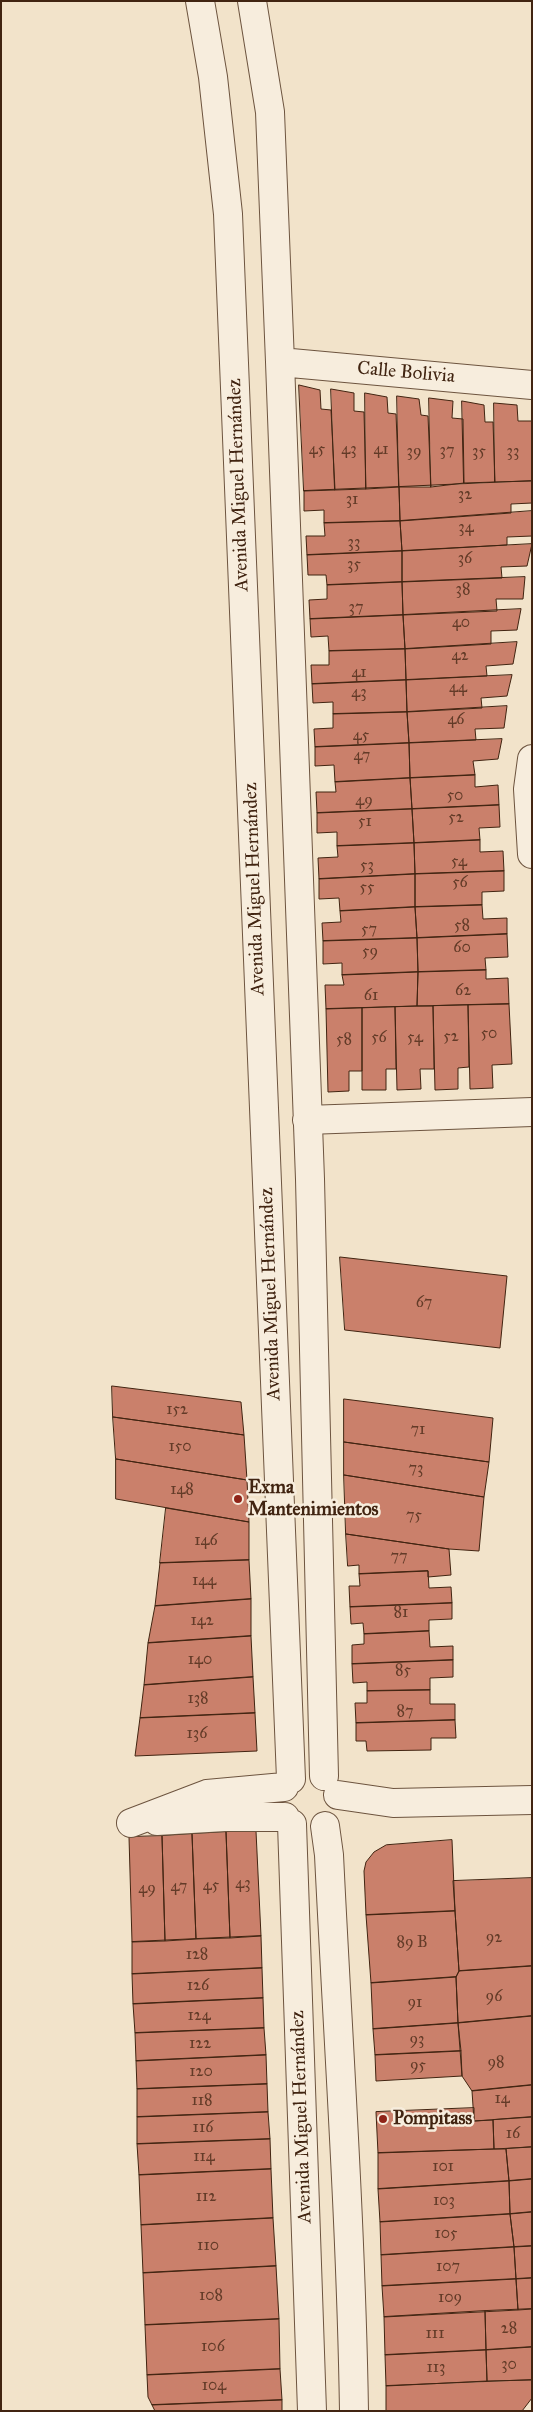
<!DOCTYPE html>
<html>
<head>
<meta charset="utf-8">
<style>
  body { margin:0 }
  #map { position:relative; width:533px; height:2412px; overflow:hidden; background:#f2e3ca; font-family:"IM FELL Great Primer",serif }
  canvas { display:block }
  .frame { position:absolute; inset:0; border:2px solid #412411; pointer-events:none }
</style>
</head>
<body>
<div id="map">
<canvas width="533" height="2412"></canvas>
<div class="frame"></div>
</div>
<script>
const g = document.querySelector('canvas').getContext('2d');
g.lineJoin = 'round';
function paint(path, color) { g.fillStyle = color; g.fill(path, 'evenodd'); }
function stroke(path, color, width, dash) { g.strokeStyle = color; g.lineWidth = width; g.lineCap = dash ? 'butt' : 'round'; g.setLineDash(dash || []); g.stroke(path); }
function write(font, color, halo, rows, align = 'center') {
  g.font = font + ' "IM FELL Great Primer",serif'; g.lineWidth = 5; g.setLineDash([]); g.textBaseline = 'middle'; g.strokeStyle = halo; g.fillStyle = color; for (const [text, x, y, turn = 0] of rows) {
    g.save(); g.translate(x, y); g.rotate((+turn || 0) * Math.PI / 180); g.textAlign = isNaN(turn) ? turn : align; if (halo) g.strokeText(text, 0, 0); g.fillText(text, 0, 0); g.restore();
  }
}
const building = new Path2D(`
  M 299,385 L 320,390 L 321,409 L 331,410 L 335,490 L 304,491 Z
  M 331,389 L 354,393 L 354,411 L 364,412 L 366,489 L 335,490 Z
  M 365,393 L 387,397 L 388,413 L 396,414 L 399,487 L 366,489 Z
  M 397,396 L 419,399 L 421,415 L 428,416 L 431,487 L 399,487 Z
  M 429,398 L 453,401 L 452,418 L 463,419 L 464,483 L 431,487 Z
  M 462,401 L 484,405 L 485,422 L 493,422 L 495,482 L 464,483 Z
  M 494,403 L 517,405 L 518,421 L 532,421 L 532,481 L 495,482 Z
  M 532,481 L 532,503 L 511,504 L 511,513 L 400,521 L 399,487 Z
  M 399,487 L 400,521 L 324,523 L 324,510 L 304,511 L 304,491 Z
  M 532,511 L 532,536 L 507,537 L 507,545 L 402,551 L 400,521 Z
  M 400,521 L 402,551 L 307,555 L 306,536 L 325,536 L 324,523 Z
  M 532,544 L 527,566 L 501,567 L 502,578 L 402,582 L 402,551 Z
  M 402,551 L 402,582 L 327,585 L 326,575 L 308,575 L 307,555 Z
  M 525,577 L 523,599 L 496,599 L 497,611 L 403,615 L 402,582 Z
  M 402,582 L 403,615 L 310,619 L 309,600 L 327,599 L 327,585 Z
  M 521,609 L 517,630 L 491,631 L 491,644 L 405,649 L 403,615 Z
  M 403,615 L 405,649 L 329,651 L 328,636 L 311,637 L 310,619 Z
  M 517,642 L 513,664 L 486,666 L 487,676 L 406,680 L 405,649 Z
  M 405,649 L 406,680 L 312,684 L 311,665 L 329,665 L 329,651 Z
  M 512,675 L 507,696 L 481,698 L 482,708 L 407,712 L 406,680 Z
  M 406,680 L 407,712 L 333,714 L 333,702 L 313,703 L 312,684 Z
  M 507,706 L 504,728 L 475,729 L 476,740 L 409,743 L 407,712 Z
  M 407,712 L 409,743 L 315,747 L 314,729 L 333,728 L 333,714 Z
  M 502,739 L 498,759 L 473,761 L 475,775 L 410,778 L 409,743 Z
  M 409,743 L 410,778 L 335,782 L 334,765 L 315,766 L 315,747 Z
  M 475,775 L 475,787 L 498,785 L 499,805 L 412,809 L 410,778 Z
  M 410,778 L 412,809 L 317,813 L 316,792 L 336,792 L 335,782 Z
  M 499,805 L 500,827 L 479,828 L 480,840 L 414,843 L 412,809 Z
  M 412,809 L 414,843 L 337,846 L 337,832 L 317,833 L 317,813 Z
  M 480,840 L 480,852 L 503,851 L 504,871 L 415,874 L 414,843 Z
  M 414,843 L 415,874 L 319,879 L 318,858 L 338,857 L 337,846 Z
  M 504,871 L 504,891 L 482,892 L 482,905 L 415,907 L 415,874 Z
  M 415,874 L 415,907 L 340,911 L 339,898 L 319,899 L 319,879 Z
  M 482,905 L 483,919 L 507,918 L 507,934 L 417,938 L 415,907 Z
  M 415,907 L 417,938 L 323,941 L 322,923 L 341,922 L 340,911 Z
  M 507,934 L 508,957 L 485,958 L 486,970 L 418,972 L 417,938 Z
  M 417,938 L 418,972 L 342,975 L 342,963 L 323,964 L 323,941 Z
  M 486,970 L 486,979 L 508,978 L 509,1004 L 417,1006 L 418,972 Z
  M 418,972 L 417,1006 L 326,1009 L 325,985 L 344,985 L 342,975 Z
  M 509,1004 L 512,1064 L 492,1065 L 493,1088 L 470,1089 L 468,1005 Z
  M 468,1005 L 469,1067 L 458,1068 L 458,1089 L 435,1090 L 433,1006 Z
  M 417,1006 L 433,1006 L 434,1069 L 420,1069 L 421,1089 L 397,1090 L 395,1007 Z
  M 395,1007 L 396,1069 L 386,1069 L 386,1090 L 362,1090 L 362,1008 Z
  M 362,1008 L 362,1071 L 349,1071 L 349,1091 L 328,1092 L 326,1009 Z
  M 340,1257 L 507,1276 L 500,1348 L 345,1330 Z
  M 112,1386 L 241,1402 L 244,1435 L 113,1417 Z
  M 344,1399 L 493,1418 L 489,1462 L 344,1442 Z
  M 113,1417 L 244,1435 L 247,1480 L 116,1459 Z
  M 344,1442 L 489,1462 L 484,1497 L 344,1475 Z
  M 116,1459 L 247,1480 L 249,1522 L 116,1499 Z
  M 344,1475 L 484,1497 L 479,1551 L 449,1549 L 346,1534 Z
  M 166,1508 L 249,1522 L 249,1560 L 160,1563 Z
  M 346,1534 L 449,1549 L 451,1575 L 428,1577 L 428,1571 L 359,1574 L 359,1565 L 348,1566 Z
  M 249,1560 L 251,1599 L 155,1606 L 160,1563 Z
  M 428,1571 L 429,1588 L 451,1587 L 452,1603 L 350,1607 L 349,1586 L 360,1586 L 359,1574 Z
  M 251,1599 L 251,1636 L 148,1643 L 155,1606 Z
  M 452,1603 L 452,1619 L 429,1620 L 429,1631 L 364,1634 L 363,1623 L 351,1624 L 350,1607 Z
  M 429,1631 L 430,1647 L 453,1646 L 453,1660 L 352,1664 L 352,1645 L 364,1644 L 364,1634 Z
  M 251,1636 L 253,1677 L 144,1685 L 148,1643 Z
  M 453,1660 L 453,1677 L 430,1678 L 430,1690 L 367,1691 L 367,1682 L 353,1683 L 352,1664 Z
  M 253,1677 L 255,1713 L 140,1718 L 144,1685 Z
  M 430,1690 L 430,1704 L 455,1704 L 455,1720 L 356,1723 L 355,1703 L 367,1703 L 367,1691 Z
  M 255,1713 L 257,1751 L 135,1756 L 140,1718 Z
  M 455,1720 L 456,1738 L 431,1738 L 431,1750 L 367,1751 L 366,1741 L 356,1741 L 356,1723 Z
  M 256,1831 L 261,1936 L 230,1938 L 226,1832 Z
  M 226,1832 L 230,1938 L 196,1939 L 192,1834 Z
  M 192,1834 L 196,1939 L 165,1941 L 162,1836 Z
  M 162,1836 L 165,1941 L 132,1942 L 129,1837 Z
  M 452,1840 L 455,1911 L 366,1915 L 364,1871 L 366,1862 L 374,1852 L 386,1845 Z
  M 532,1878 L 532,1966 L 459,1971 L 453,1881 Z
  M 455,1911 L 459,1971 L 456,1977 L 371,1983 L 366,1915 Z
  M 261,1936 L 262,1968 L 132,1974 L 132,1942 Z
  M 532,1966 L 532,2016 L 458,2023 L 456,1977 L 459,1971 Z
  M 262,1968 L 263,1998 L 133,2004 L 132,1974 Z
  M 456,1977 L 458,2023 L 373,2029 L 371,1983 Z
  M 263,1998 L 264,2028 L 135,2033 L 133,2004 Z
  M 532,2016 L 532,2085 L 472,2091 L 462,2076 L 458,2023 Z
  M 458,2023 L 461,2051 L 375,2055 L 373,2029 Z
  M 264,2028 L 266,2055 L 136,2061 L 135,2033 Z
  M 461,2051 L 462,2076 L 376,2081 L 375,2055 Z
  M 266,2055 L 267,2084 L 137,2089 L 136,2061 Z
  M 267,2084 L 268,2112 L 137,2117 L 137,2089 Z
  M 532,2085 L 532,2117 L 474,2121 L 472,2091 Z
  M 474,2108 L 474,2121 L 493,2120 L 494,2149 L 378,2153 L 376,2112 Z
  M 268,2112 L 270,2139 L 137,2144 L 137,2117 Z
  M 532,2117 L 532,2147 L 494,2149 L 493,2120 Z
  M 270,2139 L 271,2169 L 139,2175 L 137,2144 Z
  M 532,2147 L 532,2179 L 509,2181 L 506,2149 Z
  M 494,2149 L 506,2149 L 509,2181 L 378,2189 L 378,2153 Z
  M 271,2169 L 273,2218 L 141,2225 L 139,2175 Z
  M 532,2179 L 532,2212 L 510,2214 L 509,2181 Z
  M 509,2181 L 510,2214 L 380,2222 L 378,2189 Z
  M 532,2212 L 532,2246 L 514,2247 L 510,2214 Z
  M 510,2214 L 514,2247 L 381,2255 L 380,2222 Z
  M 273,2218 L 276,2266 L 143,2273 L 141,2225 Z
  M 532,2246 L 532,2278 L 516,2279 L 514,2247 Z
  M 514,2247 L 516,2279 L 382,2286 L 381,2255 Z
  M 276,2266 L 279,2319 L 145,2325 L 143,2273 Z
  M 532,2278 L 532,2309 L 518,2310 L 516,2279 Z
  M 516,2279 L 518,2310 L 384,2317 L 382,2286 Z
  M 532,2309 L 532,2347 L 486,2350 L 485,2311 Z
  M 485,2311 L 486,2350 L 385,2355 L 384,2317 Z
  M 279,2319 L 280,2369 L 147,2375 L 145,2325 Z
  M 532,2347 L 532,2380 L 487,2381 L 486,2350 Z
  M 486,2350 L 487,2381 L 386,2386 L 385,2355 Z
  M 280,2369 L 282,2400 L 152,2405 L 148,2397 L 147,2375 Z
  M 532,2380 L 532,2398 L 522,2411 L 386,2411 L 386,2386 Z
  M 282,2400 L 282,2411 L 155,2411 L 152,2405 Z`);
paint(building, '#ca806b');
stroke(building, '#412411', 1);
const minor = new Path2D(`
  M 200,1 L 213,77 L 228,214 L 291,1779
  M 252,1 L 270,112 L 280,362 L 310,1179 L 324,1776
  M 280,362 L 532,385
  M 532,759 L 528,789 L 532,854
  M 307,1120 L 532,1112
  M 338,1795 L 393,1803 L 532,1800
  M 157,1821 L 225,1817 L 285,1817
  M 131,1823 L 207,1794 L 284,1787
  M 292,1824 L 312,2411
  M 325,1826 L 329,1855 C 338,2040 351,2225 354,2411`);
stroke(minor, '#6d543f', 30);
stroke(minor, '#f7eddd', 28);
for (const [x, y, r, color] of [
  [238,1499,5,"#8f2418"],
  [383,2119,5,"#8f2418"]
]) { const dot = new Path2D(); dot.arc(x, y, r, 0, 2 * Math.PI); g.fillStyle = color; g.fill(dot); stroke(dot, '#f7eddd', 2); }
write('16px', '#633b28', null, [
  ["45",317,450],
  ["43",349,450],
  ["41",381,450],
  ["37",447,451],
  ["39",414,452],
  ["35",479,452],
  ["33",513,452],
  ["32",465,495],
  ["31",352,500],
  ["34",466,528],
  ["33",354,543],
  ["36",465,559],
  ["35",354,565],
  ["38",463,590],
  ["37",356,608],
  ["40",461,623],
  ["42",460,656],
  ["41",359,673],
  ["44",458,688],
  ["43",359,693],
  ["46",456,720],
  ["45",361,736],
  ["47",362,756],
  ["50",455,796],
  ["49",364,801],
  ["52",456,818],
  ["51",365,822],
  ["54",459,862],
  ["53",367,866],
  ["56",460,883],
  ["55",367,888],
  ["58",462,926],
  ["57",369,930],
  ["60",462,948],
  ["59",370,952],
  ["62",463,991],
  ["61",371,996],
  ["50",489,1034],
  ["52",451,1037],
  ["56",379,1038],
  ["54",415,1038],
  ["58",344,1040],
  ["67",424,1303],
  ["152",177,1410],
  ["71",418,1430],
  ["150",180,1447],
  ["73",416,1469],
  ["148",182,1490],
  ["75",414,1516],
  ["146",206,1541],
  ["77",399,1557],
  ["144",204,1581],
  ["81",401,1613],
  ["142",202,1621],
  ["140",200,1660],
  ["85",403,1671],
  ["138",198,1699],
  ["87",405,1712],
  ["136",197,1734],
  ["43",243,1884],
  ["45",211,1886],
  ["47",179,1887],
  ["49",147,1889],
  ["92",494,1938],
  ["89 B",412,1943],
  ["128",197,1955],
  ["126",198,1986],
  ["96",494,1997],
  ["91",415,2003],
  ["124",199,2016],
  ["93",417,2040],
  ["122",200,2044],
  ["98",496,2063],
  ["95",418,2066],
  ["120",201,2072],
  ["14",502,2099],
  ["118",202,2101],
  ["116",203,2128],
  ["16",513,2134],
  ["114",204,2157],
  ["101",443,2167],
  ["112",206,2197],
  ["103",444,2201],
  ["105",446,2234],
  ["110",208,2246],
  ["107",448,2267],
  ["108",211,2296],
  ["109",450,2298],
  ["28",509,2329],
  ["111",435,2334],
  ["106",213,2347],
  ["30",509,2365],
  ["113",436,2368],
  ["104",214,2386]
]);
write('19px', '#412411', '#f7eddd', [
  ["Calle Bolivia",406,373,5],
  ["Avenida Miguel Hernández",239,485,-92],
  ["Avenida Miguel Hernández",255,889,-92],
  ["Avenida Miguel Hernández",271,1294,-92],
  ["Avenida Miguel Hernández",302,2117,-92]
]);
write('bold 19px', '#412411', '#f7eddd', [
  ["Exma",248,1488],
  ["Mantenimientos",248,1510],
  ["Pompitass",393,2119]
], 'left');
</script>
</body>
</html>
